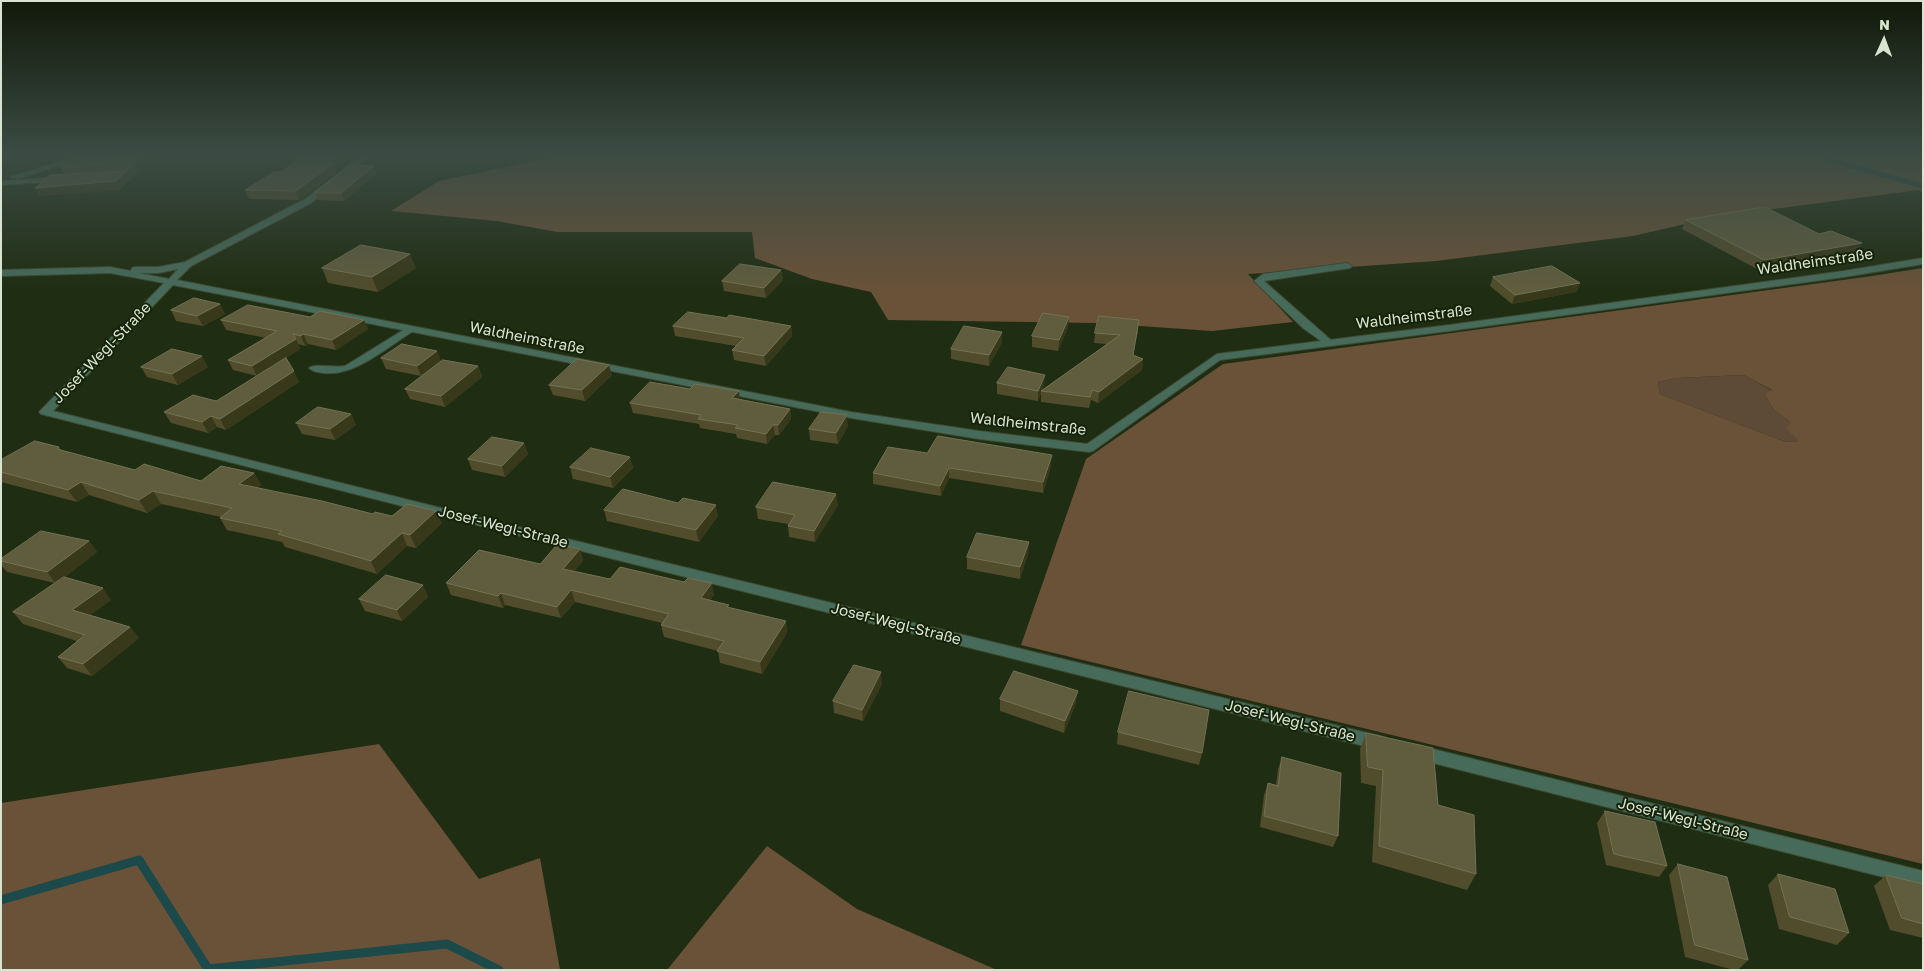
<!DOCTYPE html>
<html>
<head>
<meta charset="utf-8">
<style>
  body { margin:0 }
  #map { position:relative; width:1924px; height:971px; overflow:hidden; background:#1f2d12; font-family:"Golos Text",sans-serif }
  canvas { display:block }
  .frame { position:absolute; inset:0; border:2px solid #d9e3d2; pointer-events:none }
  .north { position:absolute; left:1859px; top:15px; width:50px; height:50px; -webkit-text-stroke:4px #152309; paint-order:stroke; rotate:2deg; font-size:14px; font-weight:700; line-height:20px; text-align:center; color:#d9e3d2 }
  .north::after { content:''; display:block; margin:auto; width:18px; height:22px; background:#d9e3d2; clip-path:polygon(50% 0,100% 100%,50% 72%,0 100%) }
</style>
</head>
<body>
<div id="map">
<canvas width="1924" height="971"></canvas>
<div class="frame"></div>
<div class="north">N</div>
</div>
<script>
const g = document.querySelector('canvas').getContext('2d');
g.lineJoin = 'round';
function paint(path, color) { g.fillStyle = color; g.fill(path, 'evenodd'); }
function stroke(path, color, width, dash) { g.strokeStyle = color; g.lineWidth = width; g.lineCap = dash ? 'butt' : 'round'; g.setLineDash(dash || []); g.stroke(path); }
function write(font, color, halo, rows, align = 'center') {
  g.font = font + ' "Golos Text",sans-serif'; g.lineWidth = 4; g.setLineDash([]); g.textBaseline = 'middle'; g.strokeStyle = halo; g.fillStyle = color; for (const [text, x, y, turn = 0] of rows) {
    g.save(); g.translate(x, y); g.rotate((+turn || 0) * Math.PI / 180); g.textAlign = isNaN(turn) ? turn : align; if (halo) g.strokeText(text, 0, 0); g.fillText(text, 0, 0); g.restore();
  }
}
paint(new Path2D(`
  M 1744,375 L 1773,391 L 1764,394 L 1774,410 L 1791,423 L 1800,441 L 1786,442 L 1660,394 L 1658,382 L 1677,378 Z`), '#5e4b37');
paint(new Path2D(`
  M 558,156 L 1923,156 L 1923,193 L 1919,190 L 1720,216 L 1633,236 L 1436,261 L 1248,274 L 1293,322 L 1212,331 L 1097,323 L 888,320 L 871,292 L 812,279 L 755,258 L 752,232 L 557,232 L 497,221 L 391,211 L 439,181 Z
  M 1923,268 L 1923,864 L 1021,645 L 1086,459 L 1223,364 L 1872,276 ZM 1744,375 L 1772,390 L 1764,394 L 1774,410 L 1791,423 L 1786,428 L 1799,441 L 1786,442 L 1660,394 L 1658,382 L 1677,378 Z
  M 379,744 L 479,879 L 540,858 L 560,970 L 1,970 L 1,803 Z
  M 767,846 L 857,909 L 997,970 L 667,970 Z`), '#6a5238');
stroke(new Path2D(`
  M 1821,156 L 1836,162 L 1923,186`), '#1c4a4b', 5);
stroke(new Path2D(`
  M 1,900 L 139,860 L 208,969 L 447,944 L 499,970`), '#1c4a4b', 9);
const lane = new Path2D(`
  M 1347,263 L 1352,266 L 1350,268 L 1264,281 L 1332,341 L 1333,343 L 1328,346 L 1303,328 L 1254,281 L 1263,274 Z
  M 408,327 L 413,330 L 412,332 C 386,348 354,377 323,373 C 318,372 313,372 309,368 C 314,363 334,368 345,366 Z`);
const street = new Path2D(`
  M 77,156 L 90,156 L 17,179 L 10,177 Z
  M 361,156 L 370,156 L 311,203 L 191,266 L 177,280 L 851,412 L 979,431 L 1087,444 L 1217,354 L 1449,325 L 1844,271 L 1923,258 L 1923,264 L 1844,277 L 1449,331 L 1220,360 L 1093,451 L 1089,452 L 979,439 L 851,418 L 173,285 L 53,411 L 473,516 L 1380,736 L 1386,738 L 1388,743 L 1386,748 L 1380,750 L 473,524 L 41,414 L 39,412 L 41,410 L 164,283 L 110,273 L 1,276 L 1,270 L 110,267 L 131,271 L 132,268 L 135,267 L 158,267 L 185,262 L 305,199 ZM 178,269 L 169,279 L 139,273 L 158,273 Z
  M 59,177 L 63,179 L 62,181 L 1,185 L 1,181 Z
  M 1417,745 L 1923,871 L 1923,887 L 1417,759 L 1411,757 L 1409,752 L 1411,747 Z`);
stroke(lane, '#3d4a31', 2);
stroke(street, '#3d4a31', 2);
paint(lane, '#476b5b');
paint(street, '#476b5b');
paint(new Path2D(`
  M 77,156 L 154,156 L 120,190 L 40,196 L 64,174 L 60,167 Z
  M 336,168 L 337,172 L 299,200 L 249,199 L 245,190 Z
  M 377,173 L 344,201 L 318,200 L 315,193 Z
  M 1686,220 L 1819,234 L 1856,252 L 1759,270 L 1682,229 Z
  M 322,268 L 416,268 L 378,292 L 328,283 Z
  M 781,270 L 783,280 L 766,298 L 724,291 L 722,281 Z
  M 1493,277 L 1580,283 L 1576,292 L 1512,304 L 1490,286 Z
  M 220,304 L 225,314 L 203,326 L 176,321 L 171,310 Z
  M 310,317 L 364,320 L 368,329 L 336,350 L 308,344 L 305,346 L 298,344 L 300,349 L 286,358 L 299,382 L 226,430 L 217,427 L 208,433 L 171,423 L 164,412 L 216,401 L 257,376 L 233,370 L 228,360 L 266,338 L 226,330 L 221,320 Z
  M 1069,317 L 1068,327 L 1058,351 L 1032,347 L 1032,336 Z
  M 727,318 L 791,326 L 792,336 L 766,366 L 734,360 L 732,350 L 736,346 L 675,336 L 673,326 Z
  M 1138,331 L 1133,355 L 1143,359 L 1142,370 L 1098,403 L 1091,400 L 1089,408 L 1041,402 L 1041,393 L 1038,401 L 997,394 L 997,383 L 1044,385 L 1042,390 L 1107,344 L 1094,343 L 1095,333 Z
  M 1002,332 L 1002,342 L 989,366 L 951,359 L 951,349 Z
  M 437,351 L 441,361 L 478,366 L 482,377 L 445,407 L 410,399 L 405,389 L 421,376 L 386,369 L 381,358 Z
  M 141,367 L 208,367 L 178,385 L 147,377 Z
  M 612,375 L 585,401 L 553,395 L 549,385 Z
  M 740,399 L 790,409 L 791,419 L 779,435 L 775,435 L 767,444 L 737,438 L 736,434 L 700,428 L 699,424 L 633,413 L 630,403 Z
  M 351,414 L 356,425 L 335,440 L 302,434 L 296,423 Z
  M 848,426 L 838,444 L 810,440 L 809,429 Z
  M 524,443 L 528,454 L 505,477 L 472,470 L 468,459 Z
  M 59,447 L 61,450 L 135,470 L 201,481 L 254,473 L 261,485 L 257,488 L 373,514 L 442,523 L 416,548 L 407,546 L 377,574 L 285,547 L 282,542 L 227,530 L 220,518 L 221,517 L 161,504 L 147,513 L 89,495 L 77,502 L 1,482 L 1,460 Z
  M 927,453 L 1051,466 L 1043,493 L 949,478 L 941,496 L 873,484 L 873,473 Z
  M 630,457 L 633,468 L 613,488 L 573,479 L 570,467 Z
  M 838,505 L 815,542 L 789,537 L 788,526 L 788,524 L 758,519 L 756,507 Z
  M 604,510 L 718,516 L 699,542 L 607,521 Z
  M 89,541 L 97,552 L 65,577 L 111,600 L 90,615 L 130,627 L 139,638 L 92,676 L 67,668 L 58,657 L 77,641 L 23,624 L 13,612 L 55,583 L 7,572 L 1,565 L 1,559 Z
  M 580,549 L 583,561 L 574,571 L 610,579 L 714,595 L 710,600 L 729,608 L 786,621 L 787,633 L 762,674 L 720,663 L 718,651 L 664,637 L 661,625 L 662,623 L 575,602 L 561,618 L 505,605 L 503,608 L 451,595 L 446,583 L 540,564 Z
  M 1028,554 L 1020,579 L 967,569 L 967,557 Z
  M 423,585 L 428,597 L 402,621 L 365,611 L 359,599 Z
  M 882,684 L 863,721 L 834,713 L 833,701 Z
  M 1000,699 L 1076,703 L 1064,733 L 1000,711 Z
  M 1118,732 L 1202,753 L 1199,765 L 1117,744 Z
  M 1366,733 L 1438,805 L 1476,874 L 1467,890 L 1372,862 L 1376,786 L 1361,783 L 1360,749 Z
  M 1282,757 L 1338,836 L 1333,847 L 1260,827 L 1264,795 L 1268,783 L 1276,785 L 1278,769 Z
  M 1605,811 L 1667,866 L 1659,877 L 1606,865 L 1597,823 Z
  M 1678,864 L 1748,960 L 1738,970 L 1734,970 L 1685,957 L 1669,875 Z
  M 1778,874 L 1849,933 L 1837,945 L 1779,929 L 1768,885 Z
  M 1886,875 L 1923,884 L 1923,938 L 1890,930 L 1874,886 Z`), '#514c2c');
paint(new Path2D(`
  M 142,156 L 154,156 L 120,190 L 40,196 L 35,188 L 116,181 Z
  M 337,156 L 351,156 L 336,168 L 337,172 L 299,200 L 296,191 Z
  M 374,166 L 377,173 L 344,201 L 341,193 Z
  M 1862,243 L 1856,252 L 1759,270 L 1764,260 Z
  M 410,254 L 416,268 L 378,292 L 372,277 Z
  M 781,270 L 783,280 L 766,298 L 764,288 Z
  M 1580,283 L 1576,292 L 1512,304 L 1515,295 Z
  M 220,304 L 225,314 L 203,326 L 197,316 Z
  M 1069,317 L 1068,327 L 1058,351 L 1059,340 Z
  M 364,320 L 368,329 L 336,350 L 332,340 Z
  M 791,326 L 792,336 L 766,366 L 764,356 Z
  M 1002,332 L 1002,342 L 989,366 L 989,355 Z
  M 303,334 L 308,344 L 305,346 L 301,336 Z
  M 296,339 L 300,349 L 257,376 L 252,366 Z
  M 437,351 L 441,361 L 421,376 L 417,366 Z
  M 202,356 L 208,367 L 178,385 L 172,374 Z
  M 1143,359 L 1142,370 L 1098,403 L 1099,392 Z
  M 609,365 L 612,375 L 585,401 L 582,390 Z
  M 478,366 L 482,377 L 445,407 L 441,396 Z
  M 294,371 L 299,382 L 226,430 L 220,419 Z
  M 1045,375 L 1044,385 L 1038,401 L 1038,391 Z
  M 739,391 L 740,401 L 732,398 Z
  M 790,409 L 791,419 L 779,435 L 778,425 Z
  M 351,414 L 356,425 L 335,440 L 330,429 Z
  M 847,415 L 848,426 L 838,444 L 836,433 Z
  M 211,416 L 217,427 L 208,433 L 202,422 Z
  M 773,425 L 775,435 L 767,444 L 766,434 Z
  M 524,443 L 528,454 L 505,477 L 502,466 Z
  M 1052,455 L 1051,466 L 1043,493 L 1043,482 Z
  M 630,457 L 633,468 L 613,488 L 610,477 Z
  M 949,468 L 949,478 L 941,496 L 940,486 Z
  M 254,473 L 261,485 L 246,497 L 239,484 Z
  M 81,482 L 89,495 L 77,502 L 68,490 Z
  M 153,491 L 161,504 L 147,513 L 139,500 Z
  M 836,494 L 838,505 L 815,542 L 814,531 Z
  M 716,505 L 718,516 L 699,542 L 696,530 Z
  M 436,511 L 442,523 L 416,548 L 410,535 Z
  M 402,533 L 407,546 L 377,574 L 371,561 Z
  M 89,541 L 97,552 L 56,584 L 47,572 Z
  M 1029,542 L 1028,554 L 1020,579 L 1020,567 Z
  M 580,549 L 583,561 L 567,580 L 563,569 Z
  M 712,583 L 714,595 L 703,610 L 701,598 Z
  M 423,585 L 428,597 L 402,621 L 397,610 Z
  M 103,588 L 111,600 L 81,622 L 72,610 Z
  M 571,590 L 575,602 L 561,618 L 557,607 Z
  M 501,593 L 505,605 L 503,608 L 498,596 Z
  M 786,621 L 787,633 L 762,674 L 760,662 Z
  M 130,627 L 139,638 L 92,676 L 83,664 Z
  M 881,672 L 882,684 L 863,721 L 862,710 Z
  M 1078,691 L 1076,703 L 1064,733 L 1065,721 Z`), '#37391a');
const building = new Path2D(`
  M 142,156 L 116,181 L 35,188 L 50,175 L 126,171 L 129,166 L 123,163 L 60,167 L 73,157 Z
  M 302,156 L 337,156 L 328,163 L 334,163 L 296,191 L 245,190 L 274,172 L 281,172 Z
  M 350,165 L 374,166 L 341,193 L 315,193 Z
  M 1765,207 L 1819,234 L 1831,231 L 1862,243 L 1764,260 L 1686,220 Z
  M 361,245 L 410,254 L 372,277 L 322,268 Z
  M 740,264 L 781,270 L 764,288 L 722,281 Z
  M 1552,266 L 1580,283 L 1515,295 L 1493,277 Z
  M 194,298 L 220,304 L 197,316 L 171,310 Z
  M 248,305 L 310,317 L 320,311 L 364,320 L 332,340 L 303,334 L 301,336 L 293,334 L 296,339 L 252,366 L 228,360 L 277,331 L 221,320 Z
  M 688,312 L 727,318 L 729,315 L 791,326 L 764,356 L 732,350 L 744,338 L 673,326 Z
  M 1043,313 L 1069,317 L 1059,340 L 1032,336 Z
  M 1099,316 L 1139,320 L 1133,355 L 1143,359 L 1099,392 L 1092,390 L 1090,397 L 1041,391 L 1120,335 L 1095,333 Z
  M 964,326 L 1002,332 L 989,355 L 951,349 Z
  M 402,344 L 437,351 L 417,366 L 381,358 Z
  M 172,349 L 202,356 L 172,374 L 141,367 Z
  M 286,358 L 294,371 L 220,419 L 211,416 L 202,422 L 164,412 L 193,395 L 216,401 Z
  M 577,359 L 609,365 L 582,390 L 549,385 Z
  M 443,360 L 478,366 L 441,396 L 405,389 Z
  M 1008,367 L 1045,375 L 1038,391 L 997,383 Z
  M 650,382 L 690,389 L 695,384 L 739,391 L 732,398 L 790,409 L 778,425 L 773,425 L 766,434 L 735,428 L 738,425 L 698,419 L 701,415 L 630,403 Z
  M 318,407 L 351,414 L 330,429 L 296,423 Z
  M 821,412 L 847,415 L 836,433 L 809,429 Z
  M 938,436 L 1052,455 L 1043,482 L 949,468 L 940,486 L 873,473 L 888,447 L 927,453 Z
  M 492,437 L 524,443 L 502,466 L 468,459 Z
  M 35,441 L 59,447 L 57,449 L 135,470 L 144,464 L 201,481 L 221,466 L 254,473 L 239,484 L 322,501 L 373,514 L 375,512 L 392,516 L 407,504 L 436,511 L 410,535 L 402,533 L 371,561 L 278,534 L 282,531 L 220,518 L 232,508 L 153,491 L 139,500 L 81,482 L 68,490 L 1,472 L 1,460 Z
  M 591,448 L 630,457 L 610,477 L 570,467 Z
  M 773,482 L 836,494 L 814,531 L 788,526 L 795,515 L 756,507 Z
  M 623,489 L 678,503 L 683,498 L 716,505 L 696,530 L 604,510 Z
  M 41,531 L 89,541 L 47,572 L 1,561 L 1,559 Z
  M 977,533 L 1029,542 L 1020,567 L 967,557 Z
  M 558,544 L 580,549 L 563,569 L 610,579 L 620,567 L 684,582 L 688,578 L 712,583 L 701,598 L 729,605 L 727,607 L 786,621 L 760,662 L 717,651 L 724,641 L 661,625 L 669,614 L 571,590 L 557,607 L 501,593 L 498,596 L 446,583 L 479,550 L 540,564 Z
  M 386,575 L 423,585 L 397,610 L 359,599 Z
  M 64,577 L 103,588 L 72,610 L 130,627 L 83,664 L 58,657 L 85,635 L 13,612 Z
  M 854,665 L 881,672 L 862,710 L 833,701 Z
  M 1014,671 L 1078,691 L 1065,721 L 1000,699 Z
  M 1129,691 L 1209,710 L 1202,753 L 1118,732 Z
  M 1366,733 L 1433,748 L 1438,805 L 1474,815 L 1476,874 L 1379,846 L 1383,770 L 1368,767 Z
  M 1282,757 L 1341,773 L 1338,836 L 1264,816 L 1268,783 L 1278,786 Z
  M 1605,811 L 1655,822 L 1667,866 L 1614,854 Z
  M 1678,864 L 1727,877 L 1748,960 L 1695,945 Z
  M 1778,874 L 1835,889 L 1849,933 L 1790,917 Z
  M 1886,875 L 1923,884 L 1923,924 L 1902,918 Z`);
paint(building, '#605d3e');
stroke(building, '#737255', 1);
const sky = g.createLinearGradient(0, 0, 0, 292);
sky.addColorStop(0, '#11190a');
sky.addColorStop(0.53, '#3c4c44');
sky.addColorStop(1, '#3c4c4400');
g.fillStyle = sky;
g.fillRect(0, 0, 1924, 292);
write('15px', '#d9e3d2', '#152309', [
  ["Waldheimstraße",1815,262,-8],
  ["Waldheimstraße",1414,317,-7],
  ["Waldheimstraße",527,338,11],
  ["Josef-Wegl-Straße",102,353,-46],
  ["Waldheimstraße",1028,424,6],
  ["Josef-Wegl-Straße",503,527,14],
  ["Josef-Wegl-Straße",896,624,14],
  ["Josef-Wegl-Straße",1290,721,14],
  ["Josef-Wegl-Straße",1683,819,14]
]);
</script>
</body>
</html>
